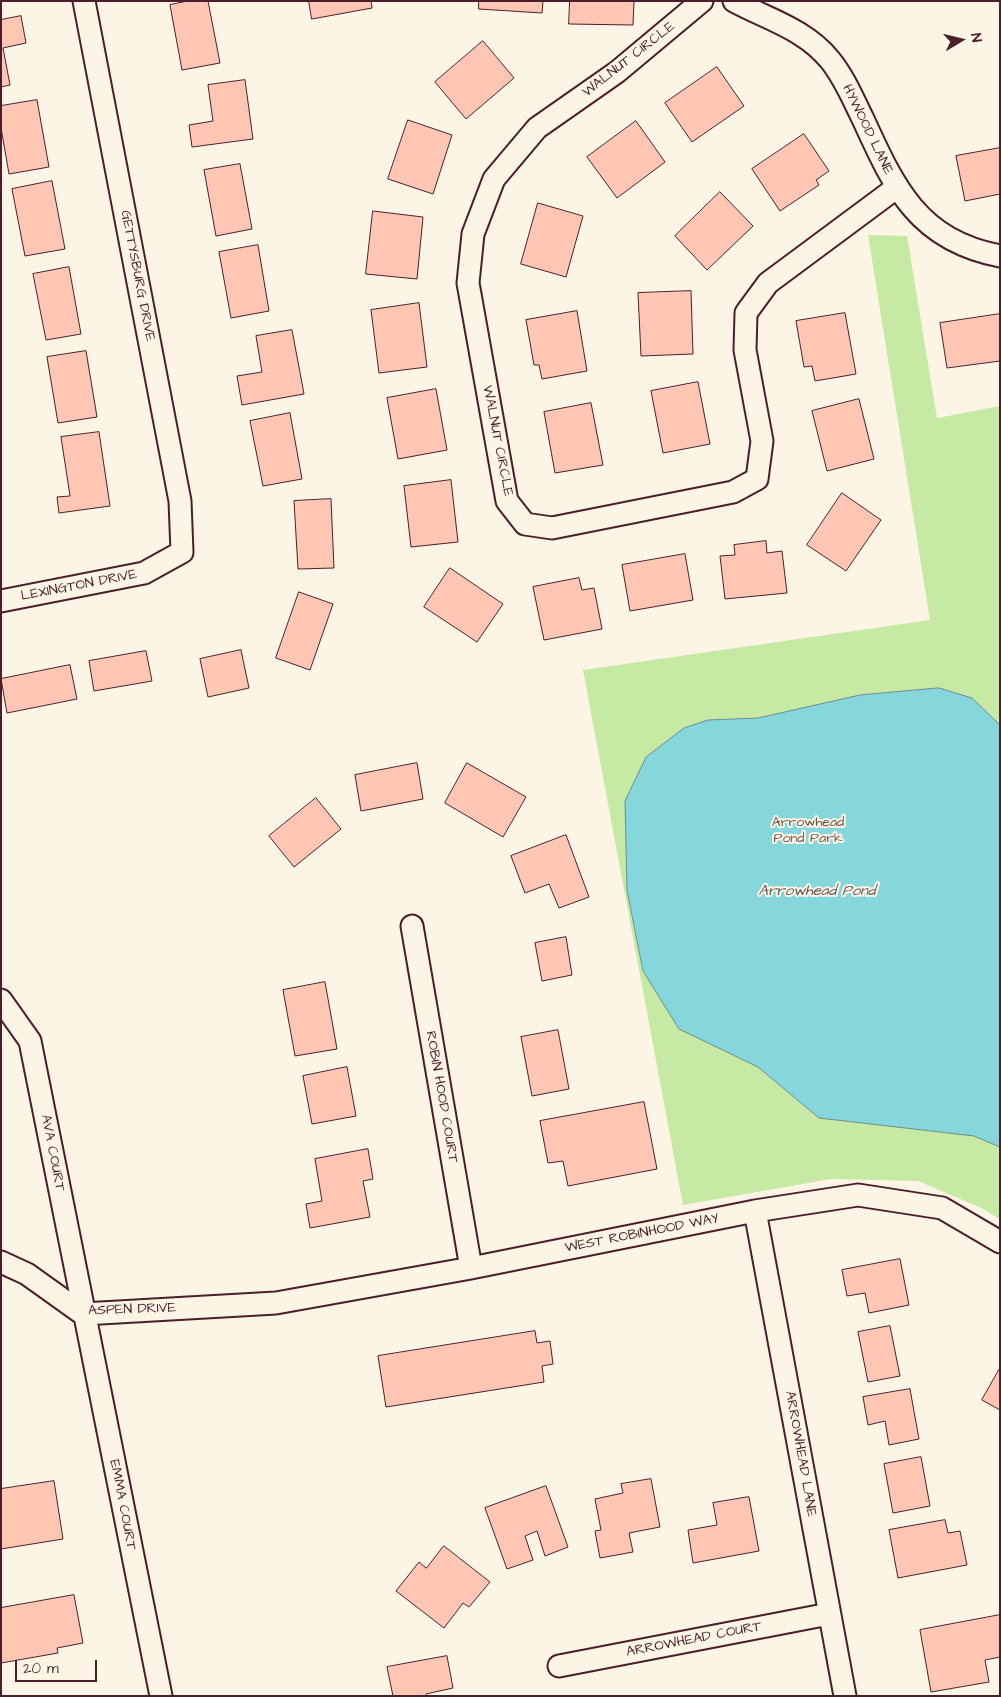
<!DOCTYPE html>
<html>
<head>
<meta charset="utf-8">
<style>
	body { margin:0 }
	#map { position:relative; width:1001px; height:1697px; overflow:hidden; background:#fcf5e5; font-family:"Architects Daughter",sans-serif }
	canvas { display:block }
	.frame { position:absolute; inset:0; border:2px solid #4a1f2b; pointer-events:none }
	.north { position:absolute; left:936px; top:15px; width:50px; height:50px; -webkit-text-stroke:4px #fcf5e5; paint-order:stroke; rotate:81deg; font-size:14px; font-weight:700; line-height:20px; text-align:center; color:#4a1f2b }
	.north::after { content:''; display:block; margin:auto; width:18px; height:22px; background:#4a1f2b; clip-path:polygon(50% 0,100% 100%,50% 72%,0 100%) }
	.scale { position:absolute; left:15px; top:1660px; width:82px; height:22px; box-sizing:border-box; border:2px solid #4a1f2b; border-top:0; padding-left:6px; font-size:15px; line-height:18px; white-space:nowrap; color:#4a1f2b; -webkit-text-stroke:4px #fcf5e5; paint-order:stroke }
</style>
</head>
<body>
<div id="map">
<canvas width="1001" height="1697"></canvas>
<div class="frame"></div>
<div class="north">N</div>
<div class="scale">20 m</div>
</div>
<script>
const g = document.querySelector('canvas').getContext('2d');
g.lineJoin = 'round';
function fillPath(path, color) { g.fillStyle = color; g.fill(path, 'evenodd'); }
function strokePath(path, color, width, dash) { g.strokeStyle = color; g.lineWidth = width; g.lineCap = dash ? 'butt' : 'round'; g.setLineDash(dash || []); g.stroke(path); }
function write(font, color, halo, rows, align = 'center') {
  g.font = font + ' "Architects Daughter",sans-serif'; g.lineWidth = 4; g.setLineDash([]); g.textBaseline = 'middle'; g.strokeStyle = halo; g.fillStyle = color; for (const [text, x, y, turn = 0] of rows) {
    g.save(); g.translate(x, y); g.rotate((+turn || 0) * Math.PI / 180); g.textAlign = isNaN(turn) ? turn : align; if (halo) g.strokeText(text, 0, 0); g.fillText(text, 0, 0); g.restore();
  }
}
const green = new Path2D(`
	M868 235 907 236 937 418 1000 406V1219L979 1207 918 1181 831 1179 683 1205 583 670 930 620Z`);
const water = new Path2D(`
	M939 688 972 698 1000 725V1147L974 1136 819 1118 758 1067 679 1029 643 971 627 890 625 801 646 757 684 728 708 720 758 718 860 695Z`);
const building = new Path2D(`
	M188 1H208L220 63 182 70 170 5Z
	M309 1H371L372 8 312 19Z
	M479 1H543L542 13 479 9Z
	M570 1H634L633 25 569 24Z
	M21 16 26 43 3 48 10 85 1 87V20Z
	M483 41 514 78 466 119 435 82Z
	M717 67 744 106 692 142 665 103Z
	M245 80 253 139 192 147 189 125 213 121 208 85Z
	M37 100 49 167 9 174 1 128V106Z
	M408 120 452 135 433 194 388 179Z
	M636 121 665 162 617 198 587 157Z
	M804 134 829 171 816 180 819 185 780 211 752 169Z
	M1000 148V194L965 201 956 156Z
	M240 164 252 229 216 236 204 170Z
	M52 181 65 249 25 256 12 189Z
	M720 192 753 226 707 270 675 236Z
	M538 203 583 216 566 277 521 264Z
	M373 211 423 217 417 279 366 274Z
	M258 245 269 311 231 318 219 252Z
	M69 267 81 334 46 340 33 274Z
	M691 291 693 354 641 356 638 293Z
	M419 303 427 367 379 373 371 310Z
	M577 311 587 371 542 379 539 365H534L526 320Z
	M845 313 856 374 815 381 812 366 804 367 796 321Z
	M1000 314V361L947 368 940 323Z
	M292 330 304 394 242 405 237 376 262 372 256 336Z
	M86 351 97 417 58 423 47 357Z
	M698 382 710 444 663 453 651 391Z
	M436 389 447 450 398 459 387 398Z
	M859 399 874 459 827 471 812 411Z
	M591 403 603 465 555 473 544 412Z
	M290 413 302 479 263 486 250 421Z
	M99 432 110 506 59 513 57 497 70 496 61 437Z
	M451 480 458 542 411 547 404 486Z
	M842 493 881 520 846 571 807 545Z
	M331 499 334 568 298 569 294 501Z
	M766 541 767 553 782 551 787 593 725 599 720 556 735 555 734 545Z
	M685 554 693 600 630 611 622 565Z
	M450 568 503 604 477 642 424 607Z
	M579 578 582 590 594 588 602 629 544 640 533 587Z
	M299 592 333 604 310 670 276 658Z
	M241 650 249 688 208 697 200 659Z
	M146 651 152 681 94 691 89 661Z
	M70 665 77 699 7 713 1 679Z
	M417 763 423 799 361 811 355 775Z
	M467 763 526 797 503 837 445 803Z
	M316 798 341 829 294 867 269 836Z
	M566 835 589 897 559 908 549 884 525 893 511 856Z
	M566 937 572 975 542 981 535 943Z
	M325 982 337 1049 295 1056 283 990Z
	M558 1030 569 1089 532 1096 521 1037Z
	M347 1067 356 1116 312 1124 303 1076Z
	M644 1102 657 1169 568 1186 563 1161 548 1163 540 1121Z
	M368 1149 373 1179 363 1181 370 1217 310 1228 306 1204 322 1201 315 1159Z
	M900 1259 909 1305 869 1313 865 1293 847 1296 842 1270Z
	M890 1326 900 1376 868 1382 858 1332Z
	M535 1331 537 1343 550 1341 553 1364 542 1366 544 1382 386 1407 378 1356Z
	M1000 1368V1410L982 1400Z
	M910 1389 919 1439 889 1445 885 1421 868 1425 863 1397Z
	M921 1457 930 1506 893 1513 884 1464Z
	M651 1479 660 1527 629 1533 633 1552 600 1558 595 1531 601 1530 595 1499 623 1493 621 1484Z
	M54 1481 63 1539 1 1549V1489Z
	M546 1486 568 1547 545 1556 537 1531 525 1536 533 1560 507 1569 485 1508Z
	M749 1497 759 1551 693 1563 688 1530 717 1525 713 1503Z
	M945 1520 948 1533 960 1531 967 1565 898 1578 889 1530Z
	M444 1546 490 1582 469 1607 463 1603 444 1628 396 1591 419 1562 426 1568Z
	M74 1595 83 1643 57 1648 58 1653 1 1663V1608Z
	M1000 1615V1657L985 1660 989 1682 931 1692 920 1630Z
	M447 1656 453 1688 426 1694V1696H393L387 1667Z`);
const street = new Path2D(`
	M702 1 617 72 537 128 494 179 473 234 468 283 507 501 525 524 552 528 733 492 757 479 762 441 745 350 746 313 768 283 896 188
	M734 1C767 19 805 29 830 60 844 77 853 99 863 119 895 189 918 240 1000 256
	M1 601 144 573 182 552 180 501 84 1
	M412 926 471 1268
	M1 1000 30 1041 161 1696
	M755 1211 845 1696
	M1 1262 27 1274 83 1314 276 1303 471 1268 755 1211 858 1195 942 1208 1000 1242
	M559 1666 829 1614`);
const streetNames = [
	["WALNUT CIRCLE",629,60,-38],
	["HYWOOD LANE",867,130,64],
	["GETTYSBURG DRIVE",137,276,79],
	["WALNUT CIRCLE",497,441,79],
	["LEXINGTON DRIVE",79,586,-11],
	["ROBIN HOOD COURT",441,1097,80],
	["AVA COURT",52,1153,79],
	["WEST ROBINHOOD WAY",642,1234,-11],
	["ASPEN DRIVE",132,1310,-2],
	["ARROWHEAD LANE",800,1454,80],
	["EMMA COURT",122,1505,79],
	["ARROWHEAD COURT",694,1640,-11]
];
const parkNames = [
	["Arrowhead",808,823],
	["Pond Park",808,839]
];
const waterNames = [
	["Arrowhead Pond",817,892]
];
fillPath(green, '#c6eaa3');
fillPath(water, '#85d7db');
strokePath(water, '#6d8d95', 1);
fillPath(building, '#ffc6b4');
strokePath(building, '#4a1f2b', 1);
strokePath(street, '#4a1f2b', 25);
strokePath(street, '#fcf5e5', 21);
write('14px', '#4a1f2b', '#fcf5e5', streetNames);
write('14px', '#695249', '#fcf5e5', parkNames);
write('italic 15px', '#5c5660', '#fcf5e5', waterNames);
</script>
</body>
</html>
